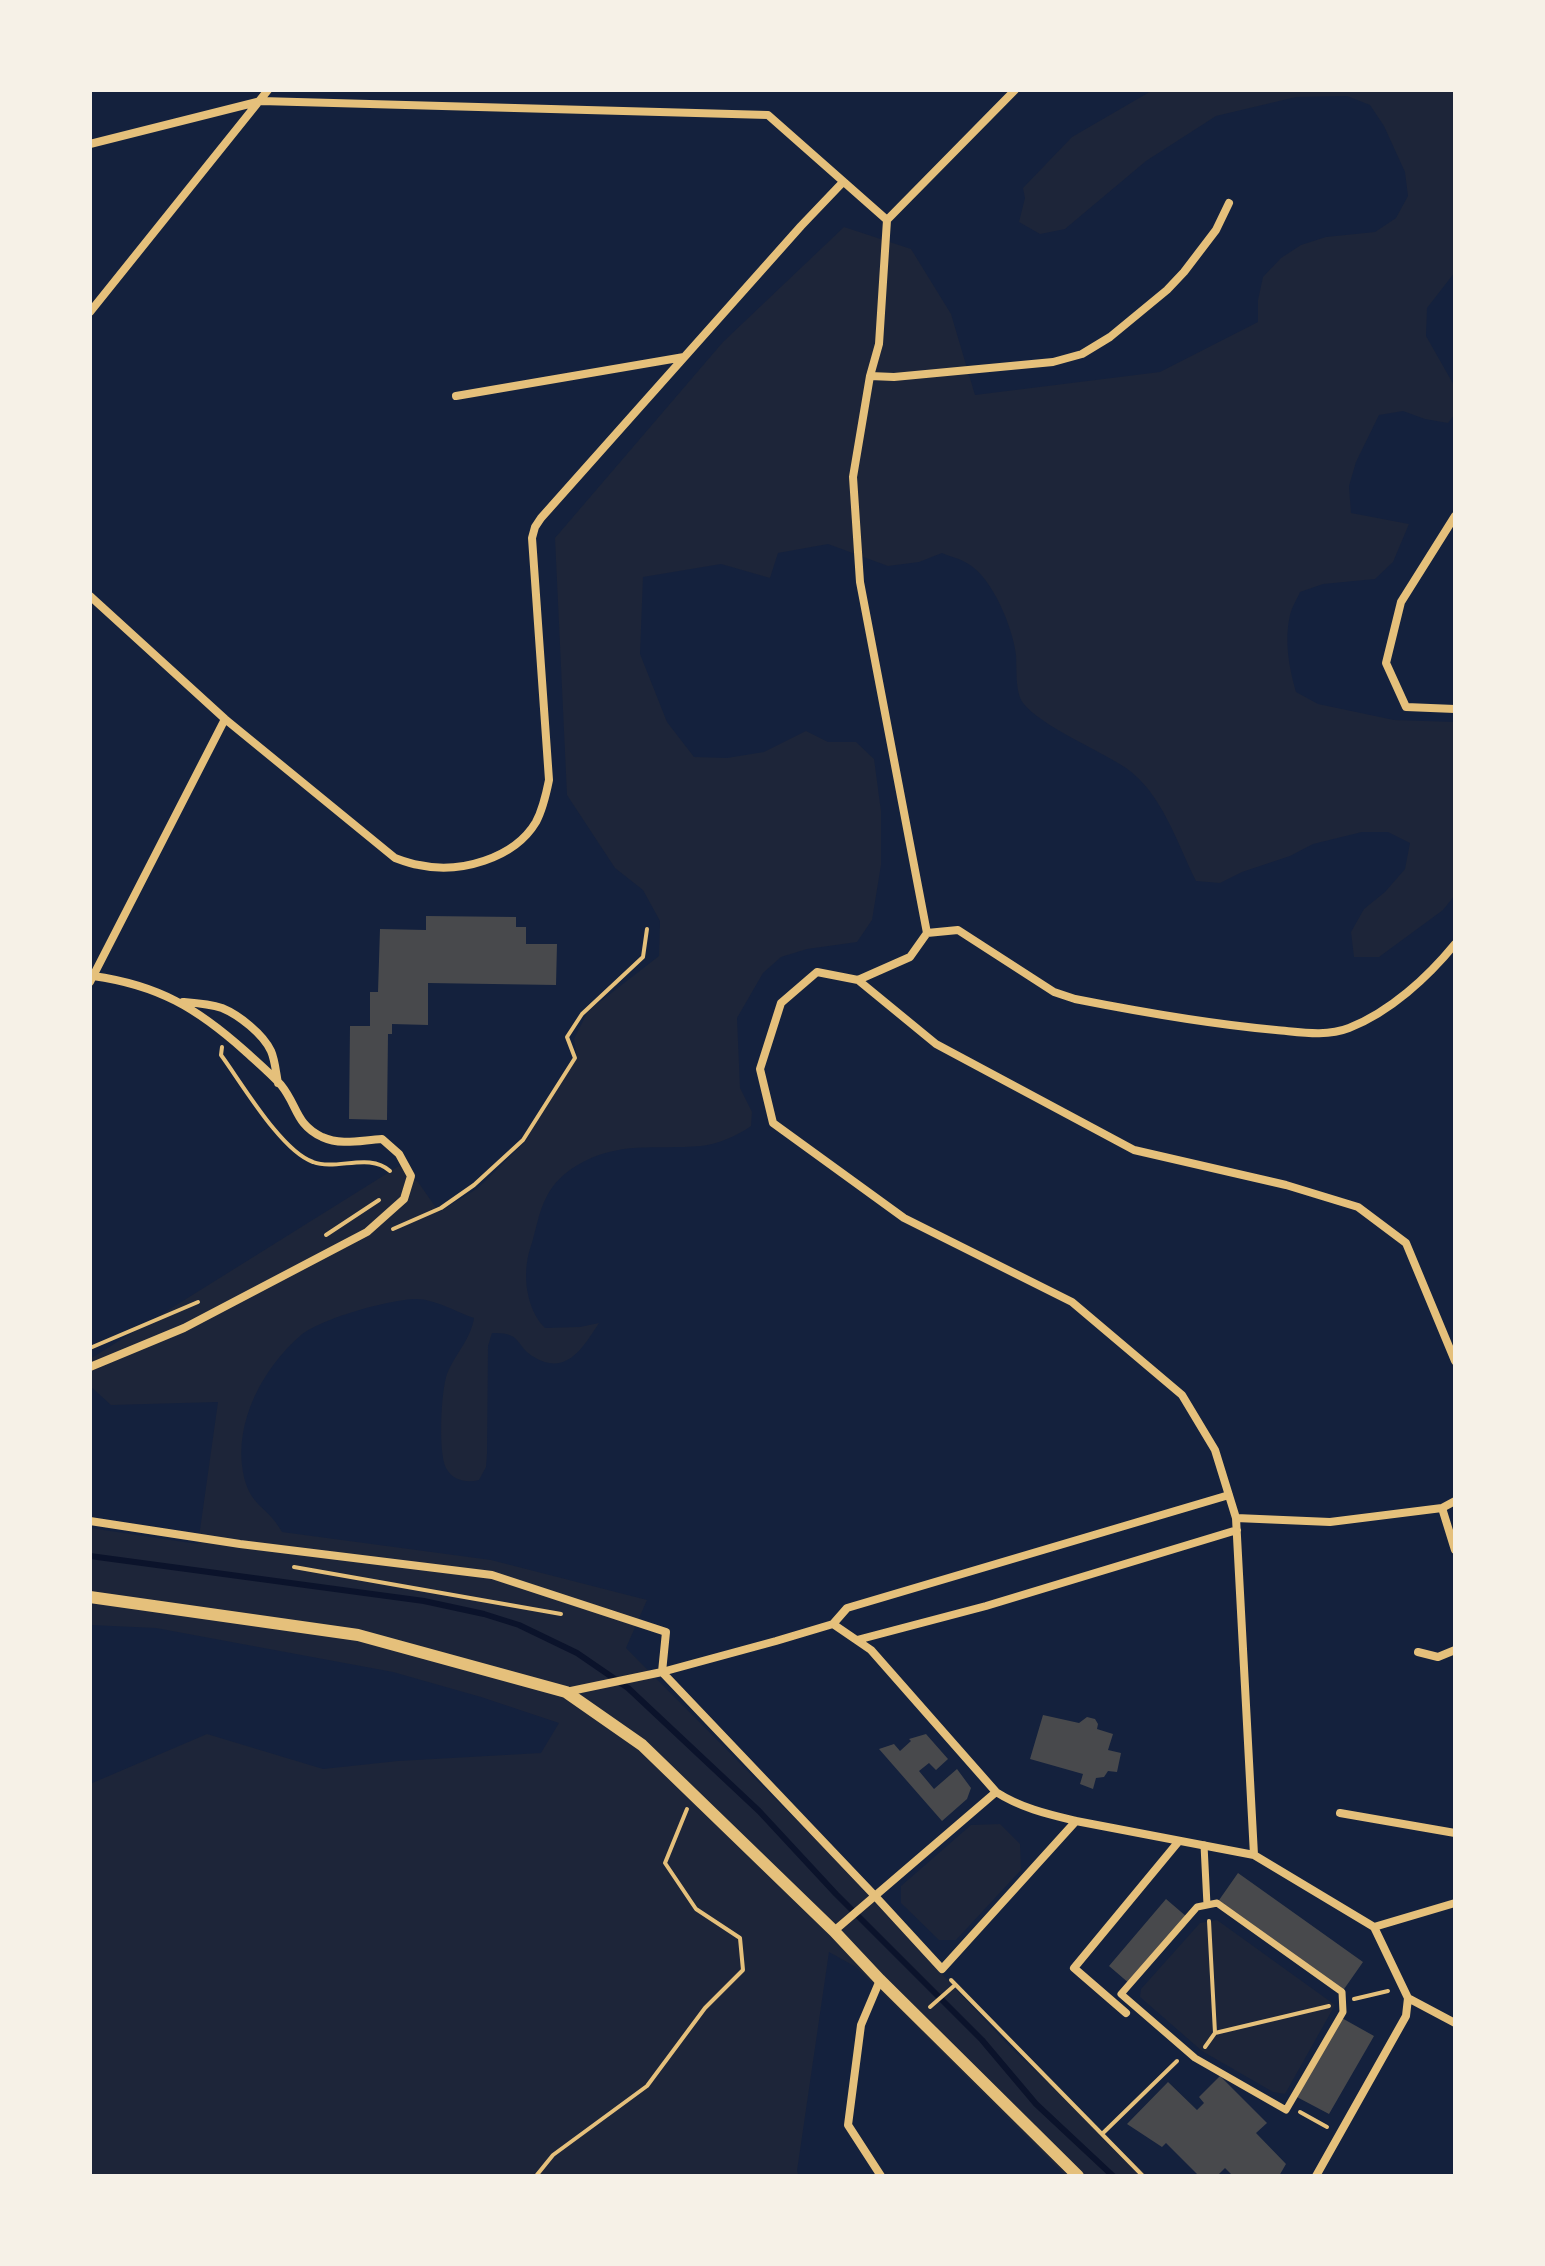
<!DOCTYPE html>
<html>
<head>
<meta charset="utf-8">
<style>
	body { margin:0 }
	#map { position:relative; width:1545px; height:2266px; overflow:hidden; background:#14213d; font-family:Karla,sans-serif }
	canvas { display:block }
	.frame { position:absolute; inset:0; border:92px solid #f6f1e7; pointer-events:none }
</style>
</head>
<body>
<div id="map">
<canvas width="1545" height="2266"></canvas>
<div class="frame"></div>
</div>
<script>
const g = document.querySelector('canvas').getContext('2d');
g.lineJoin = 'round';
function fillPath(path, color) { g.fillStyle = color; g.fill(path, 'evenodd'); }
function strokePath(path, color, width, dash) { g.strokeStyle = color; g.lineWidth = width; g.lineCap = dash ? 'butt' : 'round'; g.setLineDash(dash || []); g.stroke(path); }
const green = new Path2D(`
	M1153 90H1455V272L1427 308 1426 336 1455 387V414L1448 423 1425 419 1403 411 1379 415 1356 462 1349 486 1351 513 1409 524 1393 562 1375 579 1323 584 1300 592C1297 599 1292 607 1290 615 1284 640 1289 668 1296 692L1318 704 1394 720 1455 722V895L1443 910 1379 957H1354L1351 932 1364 909 1385 892 1405 869 1410 843 1388 832H1362L1313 844 1290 856 1242 872 1220 883 1196 881C1177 843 1162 793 1126 768 1099 750 1041 726 1023 703 1015 692 1017 669 1016 655 1013 628 993 580 970 565 962 559 951 557 942 553L919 562 888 566 828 544 778 553 770 578 721 564 643 577 640 654 667 722 694 757 727 758 764 752 806 731 828 742H856L874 759 881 811V865L872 920 857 942 807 949 781 957 763 973 737 1018 740 1088 752 1112 751 1126C737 1136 718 1144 701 1146 655 1150 619 1140 576 1166 564 1173 553 1184 547 1196 538 1212 536 1232 530 1249 522 1274 526 1309 545 1328L580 1327 599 1323C584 1346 567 1377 534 1357 514 1345 523 1332 492 1333L488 1346 487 1454 486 1467 479 1480C467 1483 453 1481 446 1468 438 1452 441 1391 447 1374 455 1354 471 1339 474 1318 456 1312 435 1299 416 1299 391 1299 319 1319 300 1336 263 1368 234 1422 243 1472 249 1507 268 1506 282 1532L491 1560 647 1600 626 1648 830 1854 1011 2048 1148 2176H1066L856 1967 829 1952 797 2171 799 2176H90V1784L207 1734 323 1769 398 1761 541 1753 559 1723 481 1697 393 1672 156 1628 90 1625V1528L198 1544 218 1402 111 1405 90 1386V1359L399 1166 418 1182 439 1212 478 1188 525 1142 538 1118 577 1058 574 1039 588 1011 659 956 660 921 643 890 615 868 567 795 555 538 723 342 844 227 911 249 951 314 975 395 1160 372 1258 322V300L1263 277 1281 258 1301 245 1326 237 1375 232 1396 218 1408 196 1405 172 1384 126 1370 105 1347 96 1296 97 1216 116 1146 161 1065 229 1040 234 1019 222 1025 198 1023 188 1072 137Z
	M1000 1824 1020 1844 1021 1870 956 1940H939L901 1903V1886L971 1825Z
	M1217 1920 1335 2005 1285 2094 1273 2092 1202 2051 1140 1997 1141 1989 1200 1923Z`);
const stream = new Path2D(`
	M90 1556 424 1601 484 1614 519 1625 577 1653 628 1688 759 1811 836 1894 982 2040 1036 2104 1113 2176`);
const building = new Path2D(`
	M426 916 516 917V927H526V944H557L556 985 428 983V1025L392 1024V1034H388L387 1120 349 1119 350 1026H370V992H378L380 929 426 930Z
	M1043 1715 1079 1723 1087 1717 1095 1719 1098 1724 1097 1729 1113 1734 1108 1750 1121 1753 1117 1772 1108 1771 1104 1777 1096 1778 1093 1789 1080 1784 1083 1774 1030 1759Z
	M926 1734 948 1759 936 1770 929 1763 919 1771 934 1789 957 1769 971 1788 967 1799 942 1821 879 1749 894 1744 900 1751 911 1741 909 1739Z
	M1238 1873 1363 1962 1342 1992 1217 1903Z
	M1166 1899 1187 1917 1130 1984 1109 1966Z
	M1340 2017 1374 2036 1329 2114 1295 2096Z
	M1220 2076 1267 2123 1256 2133 1286 2164 1279 2176H1233L1225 2168 1217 2176H1199L1166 2143 1162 2147 1127 2124 1168 2082 1197 2110 1204 2103 1199 2097Z`);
const path = new Path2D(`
	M222 1047 221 1055C241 1082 281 1151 313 1162 337 1171 369 1152 390 1171
	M393 1229 441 1208 474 1185 523 1140 575 1058 567 1037 582 1014 643 957 647 929
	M326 1235 379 1200
	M90 1348 198 1302
	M294 1567 561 1614
	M951 1980 1143 2176
	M1354 1999 1388 1991
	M930 2007 955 1985
	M1215 2033 1329 2006
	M1205 2047 1215 2033 1209 1921
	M1300 2112 1327 2127
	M1102 2134 1177 2061
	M536 2176 553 2155 647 2086 705 2008 743 1970 740 1938 696 1909 665 1863 687 1809`);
const pedestrian = new Path2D(`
	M1204 1845 1207 1905
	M1217 1903 1342 1992 1343 2012 1286 2110 1195 2058 1121 1994 1197 1907Z`);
const minor = new Path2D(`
	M90 144 261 101 768 115 887 220 879 344 870 376 853 477 860 582 927 933
	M887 220 1015 90
	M90 312 268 90
	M870 376 894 377 1053 362 1082 354 1110 337 1167 290 1184 272 1216 230 1229 203
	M456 396 684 357
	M1455 516 1401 602 1386 663 1406 707 1455 709
	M90 596 225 719 395 858C403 861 411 864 419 865 459 874 514 859 536 822 543 809 546 795 549 780L532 538 535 527 541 518 801 226 843 182
	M858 980 910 957 927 933 958 930 1054 992 1075 999C1141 1012 1209 1024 1276 1030 1300 1032 1326 1037 1349 1028 1390 1012 1428 977 1455 944
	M90 982 225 719
	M183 1002C196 1003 210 1004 222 1008 239 1015 263 1034 271 1051 275 1060 276 1073 278 1083
	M90 1367 184 1328 367 1232 404 1199 411 1176 399 1154 382 1139C361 1140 342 1146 322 1137 295 1124 298 1106 281 1085 270 1073 257 1062 245 1051 197 1008 158 985 93 976
	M1442 1508 1455 1550
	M1236 1518 1330 1522 1442 1508 1455 1501
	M90 1521 240 1544 492 1575 666 1632 662 1672 875 1896 942 1969 1076 1821C1047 1814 1021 1808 996 1792L871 1650 833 1624
	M857 1640 986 1606 1237 1530
	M1418 1652 1438 1657 1455 1650
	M566 1692 662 1672 776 1641 833 1624 847 1608 1229 1495
	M1340 1813 1455 1833
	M1076 1821 1254 1855 1374 1927 1455 1903
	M1254 1855 1236 1518 1215 1450 1182 1395 1072 1302 904 1218 773 1123 760 1069 781 1003 817 972 858 980 936 1044 1134 1150 1286 1185 1358 1207 1406 1243 1455 1361
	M1374 1927 1408 1998
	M834 1931 996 1792
	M880 1980 861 2025 848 2125 881 2176
	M1408 1998 1455 2023
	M1126 2013 1074 1968 1179 1841
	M1316 2176 1406 2016 1408 1998`);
const tertiary = new Path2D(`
	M90 1597 358 1635 566 1692 642 1745 834 1931 880 1980 1078 2176`);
fillPath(green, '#1d2539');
strokePath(stream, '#0b132b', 6);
fillPath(building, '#48494c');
strokePath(path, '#e5c07b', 4);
strokePath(pedestrian, '#e5c07b', 7);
strokePath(minor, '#e5c07b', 8);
strokePath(tertiary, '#e5c07b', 12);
</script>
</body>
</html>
